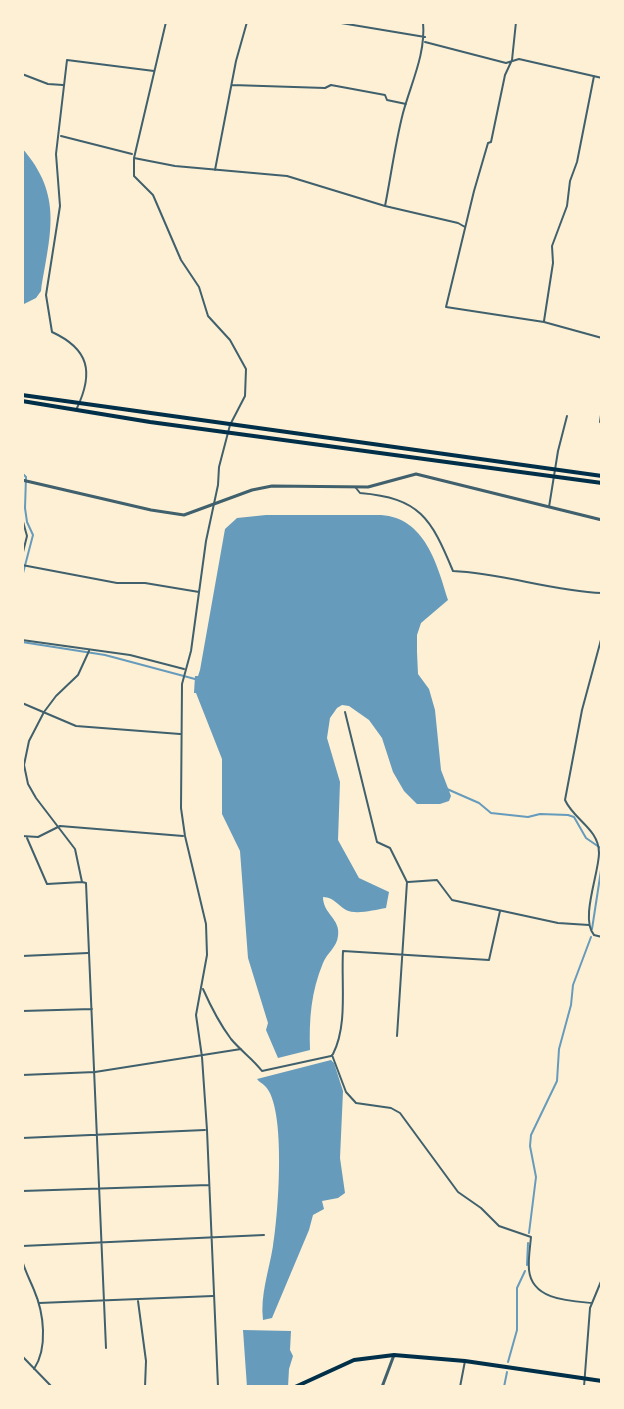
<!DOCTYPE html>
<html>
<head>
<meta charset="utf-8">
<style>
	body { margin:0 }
	#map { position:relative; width:624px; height:1409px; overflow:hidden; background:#fdf0d5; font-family:Roboto,sans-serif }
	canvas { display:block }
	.frame { position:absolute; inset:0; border:24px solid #fdf0d5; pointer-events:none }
</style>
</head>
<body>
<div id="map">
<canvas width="624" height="1409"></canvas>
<div class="frame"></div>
</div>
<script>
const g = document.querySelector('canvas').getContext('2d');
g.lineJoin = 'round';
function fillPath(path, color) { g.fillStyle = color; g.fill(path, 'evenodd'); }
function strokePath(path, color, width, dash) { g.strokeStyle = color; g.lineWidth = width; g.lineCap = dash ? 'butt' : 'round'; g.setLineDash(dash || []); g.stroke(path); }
const water = new Path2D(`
	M22 148C64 196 50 234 41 291L36 298 22 305Z
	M266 515H381C425 518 437 564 448 600L421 623 417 635V652L418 674 429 689 435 710 441 770 451 796 449 801 440 804H417L404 791 393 772 382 738 369 720 349 706 342 705 337 708 330 718 327 738 340 782 338 840 359 878 389 892 386 908C374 910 356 915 346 910 336 904 335 898 323 897 323 914 341 919 338 936 337 947 327 953 323 963 311 992 309 1019 310 1050L278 1058 266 1030 268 1023 248 958 240 851 222 814V759L196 693H194L195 676H198L200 670 225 529 237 518Z
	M331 1060 334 1063 343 1091 340 1158 345 1193 338 1198 322 1201 324 1209 313 1215 309 1230 272 1318 263 1320C260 1295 269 1271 273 1246 278 1217 287 1107 265 1086 262 1083 259 1082 257 1079Z
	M243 1330 291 1331 290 1350 293 1356 289 1369 288 1387H247Z`);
const stream = new Path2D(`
	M22 473 26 477 25 508 27 522 33 535 22 577
	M22 642 105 655 195 679
	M447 789 479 803 491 813 528 817 540 814 568 815 574 817 586 838 602 849
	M592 929 602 864
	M529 1233 536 1177 530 1146 531 1135 557 1081 559 1049 571 1005 573 985 591 937
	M527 1265 528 1243
	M508 1362 517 1330V1288L525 1271
	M504 1387 507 1372`);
const minor = new Path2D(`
	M166 22 134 158V176L153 195 181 260 199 287 208 316 230 340 246 369 245 396 230 425 219 467 218 485 206 541 191 651 182 684 181 808 185 836 206 924 207 955 196 1015 202 1057 207 1130 218 1387
	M335 22 425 37
	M516 22 512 60 505 75 491 142 488 143 474 191 446 307 544 322 602 338
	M425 42 506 63 519 59 602 78
	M22 74 48 84 63 85
	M232 85 325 88 331 85 385 95 387 100 406 104
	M61 136 132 154
	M134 158 175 166 287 176 385 206 458 223 465 227
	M215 170 236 61 247 22
	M385 206C391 176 395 144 403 113 411 83 426 54 423 22
	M544 321 553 263 552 246 567 206 570 181 577 162 594 76
	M77 408C94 372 89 349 52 332L46 295 60 206 56 154 67 60 154 71
	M602 408 600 422 602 423
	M356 488 360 493C420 498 431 518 453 571 503 573 551 591 602 593
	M549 507 558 451 567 416
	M22 518 27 536 22 556
	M22 565 117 583H145L199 592
	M602 636 582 710 565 800C574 820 599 829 599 853 599 873 580 919 594 935L602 937
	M22 640 130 655 184 669
	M89 651 78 675 56 696 44 712 29 741 24 765 28 784 36 798 75 849 82 882 86 883 106 1348
	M22 703 76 726 180 734
	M345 712 377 842 390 848 407 882 397 1036
	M22 836 38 837 60 826 183 836
	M27 838 47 884 82 882
	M408 882 437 880 452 900 558 923 589 925
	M22 956 88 953
	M203 989C211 1007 219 1023 231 1039 241 1051 253 1059 262 1071L331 1056
	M22 1011 92 1009
	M333 1054C348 1025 341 983 343 951L489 960 500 911
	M332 1055 346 1092 356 1103 391 1108 400 1113 458 1192 481 1208 499 1226 531 1237C530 1248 528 1259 529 1270 532 1300 569 1301 592 1303
	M22 1075 95 1072 241 1049
	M22 1138 205 1130
	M22 1191 209 1185
	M22 1246 264 1235
	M22 1260C25 1271 30 1280 34 1290 44 1313 48 1348 34 1369
	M138 1301 146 1361 145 1387
	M39 1303 213 1296
	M22 1356 52 1387
	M460 1387 465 1361
	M584 1387 590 1308 602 1279`);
const tertiary = new Path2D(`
	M22 480 151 510 184 515 252 490 272 486 368 487 416 474 602 520
	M382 1387 394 1355`);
const primary = new Path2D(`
	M22 395 602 476
	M22 401 150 422 602 483
	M295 1387 354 1360 394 1355 465 1361 602 1381`);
fillPath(water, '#669bbc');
strokePath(stream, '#669bbc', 2);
strokePath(minor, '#3f606c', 2);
strokePath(tertiary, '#3f606c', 3);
strokePath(primary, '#003049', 4);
</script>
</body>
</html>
